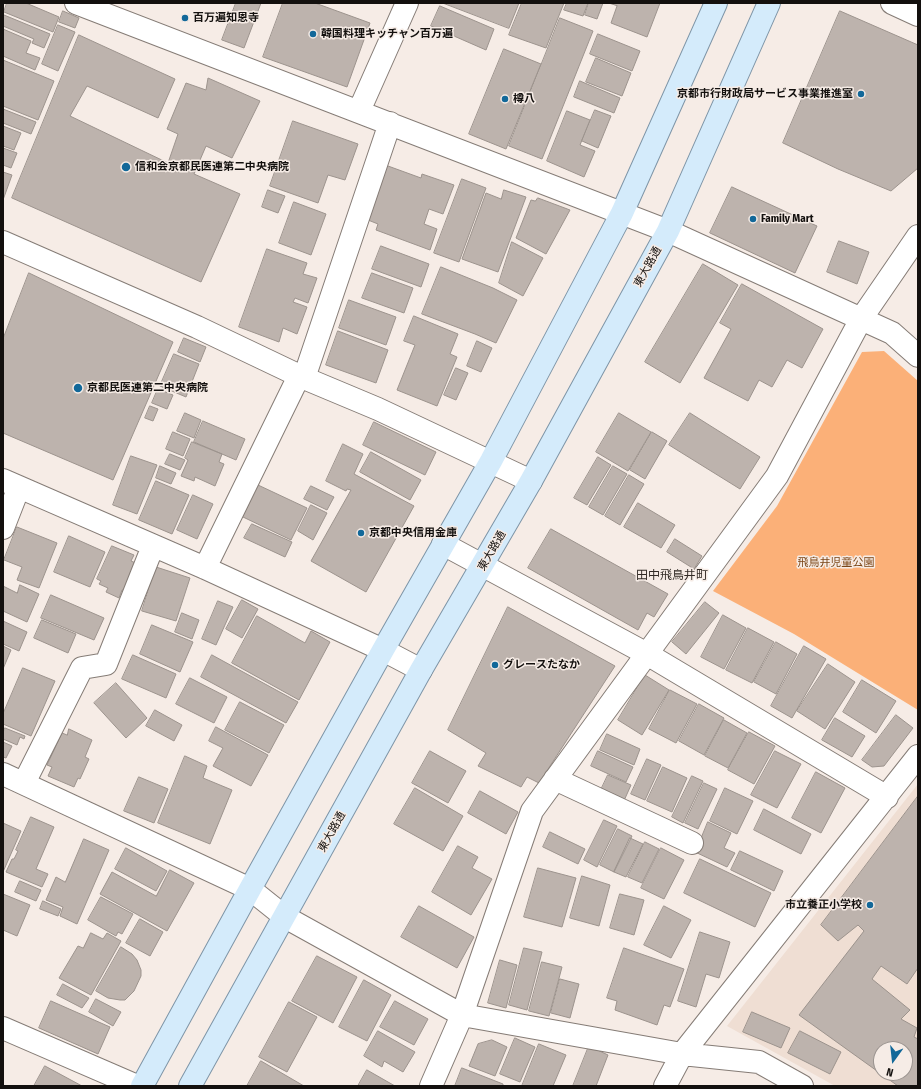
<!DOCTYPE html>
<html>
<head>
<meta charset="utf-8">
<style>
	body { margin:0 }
	#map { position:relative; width:921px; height:1089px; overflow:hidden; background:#f6ece6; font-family:"Fira Sans Condensed",sans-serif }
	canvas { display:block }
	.frame { position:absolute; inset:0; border:4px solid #13100e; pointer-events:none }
	.north { position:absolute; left:873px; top:1041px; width:40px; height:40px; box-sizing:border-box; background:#f6ece6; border:1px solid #9b9490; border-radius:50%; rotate:195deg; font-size:11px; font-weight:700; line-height:16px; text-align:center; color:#13100e }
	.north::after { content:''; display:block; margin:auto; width:14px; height:18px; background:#126899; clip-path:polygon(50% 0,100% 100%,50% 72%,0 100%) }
</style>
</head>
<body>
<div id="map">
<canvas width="921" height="1089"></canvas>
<div class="frame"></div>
<div class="north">N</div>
</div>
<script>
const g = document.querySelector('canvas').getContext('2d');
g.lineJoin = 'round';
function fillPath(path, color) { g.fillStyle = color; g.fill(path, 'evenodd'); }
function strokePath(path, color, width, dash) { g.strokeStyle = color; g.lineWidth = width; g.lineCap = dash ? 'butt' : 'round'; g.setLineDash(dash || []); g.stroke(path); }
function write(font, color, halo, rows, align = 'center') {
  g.font = font + ' "Fira Sans Condensed","Noto Sans JP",sans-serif'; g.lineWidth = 3; g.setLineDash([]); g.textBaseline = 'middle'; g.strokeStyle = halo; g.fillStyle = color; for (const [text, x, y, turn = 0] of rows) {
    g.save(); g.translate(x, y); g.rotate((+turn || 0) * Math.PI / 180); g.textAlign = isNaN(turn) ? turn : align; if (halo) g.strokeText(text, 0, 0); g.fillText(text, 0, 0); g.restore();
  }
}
const built = new Path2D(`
	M918 784V1086H835L727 1026ZM881 1049H905V1073H881Z`);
const green = new Path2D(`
	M884 351 918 381V710L794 634 713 591 777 506 862 352Z`);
const building = new Path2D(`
	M7 3H26L59 17 53 32 4 12Z
	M236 3H261L244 48 222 40Z
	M283 3H315L370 23 347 87 263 57Z
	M443 3H519L509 28Z
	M522 3H564L546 48 509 35Z
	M567 3H588L583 16 564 10Z
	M589 3H603L597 19 585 15Z
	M609 3H660L647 37 611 23 617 6Z
	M440 6 494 29 486 50 431 26Z
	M63 11 79 18 75 28 59 22Z
	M840 11 918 45V168L891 191 838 169 783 143Z
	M4 15 50 34 44 48 32 43 34 39 3 26Z
	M560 18 593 31 542 159 509 146Z
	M58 25 75 32 58 71 42 64Z
	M3 29 31 41 26 53 40 58 35 70 3 56Z
	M598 34 640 51 632 71 590 54Z
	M79 35 175 79 158 118 87 86 70 116 168 163 178 134 167 129 186 83 206 90 208 78 260 101 232 158 206 146 194 174 240 194 201 282 12 198Z
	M504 49 541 64 506 149 469 134Z
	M596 58 631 73 622 96 586 82Z
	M3 60 54 81 38 120 3 106Z
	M580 81 620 98 614 113 574 97Z
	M3 109 36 122 31 134 3 123Z
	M595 110 611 116 598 148 582 141Z
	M567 111 590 120 580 145 595 151 584 177 547 161Z
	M293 121 358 144 345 180 328 175 318 203 270 186Z
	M3 126 21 133 14 150 3 146Z
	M3 148 17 153 11 168 3 165Z
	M388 166 421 178 422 174 454 185 443 214 429 209 424 224 437 229 430 250 376 230 378 224 368 220Z
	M3 172 12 175 3 200Z
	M462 179 486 188 459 262 434 253Z
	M732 187 817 226 795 273 710 233Z
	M268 190 285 196 278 213 262 207Z
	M504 190 526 197 498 272 462 259 486 193 501 199Z
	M538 198 570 210 546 254 516 238 531 200 535 201Z
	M294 202 326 214 311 255 279 243Z
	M839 241 869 252 857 284 827 272Z
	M512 242 543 258 523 296 499 283Z
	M381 246 429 264 421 287 372 269Z
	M267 249 307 263 303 274 317 278 308 303 295 298 293 302 307 307 297 334 283 328 279 342 239 327Z
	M703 264 738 285 680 383 645 362Z
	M441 267 493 288 517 300 496 343 475 334 422 314Z
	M29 273 173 342 113 480 3 433V339Z
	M372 273 413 288 404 313 362 298Z
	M742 284 823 329 802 368 787 360 772 387 759 380 748 401 704 378 731 329 720 323Z
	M349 300 396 317 386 345 339 328Z
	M414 316 458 334 450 354 457 357 437 406 397 390 415 345 404 341Z
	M338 331 388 350 376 383 326 365Z
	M184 338 206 347 200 362 178 352Z
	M477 341 492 348 481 372 467 366Z
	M174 354 199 364 186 397 160 386Z
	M456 368 468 373 456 400 444 395Z
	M158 389 173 395 167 409 152 403Z
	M150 406 158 409 153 421 145 418Z
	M185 413 201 420 194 438 177 431Z
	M619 413 651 432 628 471 596 452Z
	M690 413 760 457 740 489 669 445Z
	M203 421 245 439 236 460 194 442Z
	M374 422 436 452 425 475 363 445Z
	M173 432 190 439 183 456 166 449Z
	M652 432 667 441 645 479 630 470Z
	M192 442 222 454 219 462 224 464 215 486 195 477 194 481 181 476 188 460 185 458Z
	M343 444 363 454 354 474 414 506 366 592 311 561 351 490 347 489 346 491 326 481Z
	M371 452 421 480 410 500 360 472Z
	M170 454 185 460 180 470 165 464Z
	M131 456 157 465 137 514 113 505Z
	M598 457 611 465 587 505 574 498Z
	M160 466 176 473 171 484 156 478Z
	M613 466 627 474 603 515 589 507Z
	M629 475 644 484 620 525 605 516Z
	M156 481 189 495 172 534 139 520Z
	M258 485 307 508 291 540 243 517Z
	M311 486 334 497 327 510 304 499Z
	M193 495 213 504 197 539 177 530Z
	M638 503 675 525 661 548 624 527Z
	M311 505 327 513 313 540 298 531Z
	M252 524 292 542 285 557 244 538Z
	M17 527 57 543 39 588 17 580 22 567 4 560Z
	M551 529 668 594 654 617 647 613 638 630 528 568Z
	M69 536 105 552 90 587 54 572Z
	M675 539 702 556 694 569 667 552Z
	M112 546 134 555 131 561 138 564 126 591 122 590 119 598 106 592 108 588 99 584 101 581 97 579Z
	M156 567 190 578 176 621 142 611Z
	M20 585 39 594 27 622 3 611V586L17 593Z
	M51 595 104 618 94 640 41 618Z
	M242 600 258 609 242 638 226 629Z
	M218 601 233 607 216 645 202 639Z
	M705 602 719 613 686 654 672 642Z
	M508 607 615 666 539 783 527 777 521 787 478 766 486 753 448 730Z
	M182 613 199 620 192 639 175 632Z
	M723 615 746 628 724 669 701 657Z
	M257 616 305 643 311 631 330 642 299 700 232 663Z
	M42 620 76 634 68 653 34 638Z
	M3 621 27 632 19 651 3 644Z
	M152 625 193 642 180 672 140 654Z
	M748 628 774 642 752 683 726 670Z
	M776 642 797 654 776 694 754 682Z
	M3 646 11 650 3 669Z
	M804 646 826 659 792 718 771 706Z
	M133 655 176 674 166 698 122 679Z
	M212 655 298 702 286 723 201 677Z
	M828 664 855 682 825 729 797 711Z
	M23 668 55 681 31 736 3 724V714Z
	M645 675 669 690 642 735 618 720Z
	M190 678 227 697 214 723 176 704Z
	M862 680 896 701 876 733 843 712Z
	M116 683 147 718 126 738 94 703Z
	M670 690 697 704 676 743 649 729Z
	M240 702 284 725 269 753 225 730Z
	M699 704 724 718 704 755 679 741Z
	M155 710 182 725 174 741 146 726Z
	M896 715 913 728 884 766 872 767 862 760Z
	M835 718 865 736 852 757 822 740Z
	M724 720 747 733 728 768 705 756Z
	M216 727 268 755 251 786 213 766 223 748 209 741Z
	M5 728 25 736 24 739 20 737 17 745 3 739V733Z
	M69 729 92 740 85 757 89 759 80 779 78 778 74 787 48 776 52 767 47 765 62 733 67 735Z
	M749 732 775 746 754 784 728 770Z
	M607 734 640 749 634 765 600 750Z
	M3 742 12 746 6 758 3 757Z
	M430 751 466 771 448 803 412 783Z
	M598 751 633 767 626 782 591 766Z
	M775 751 801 764 777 808 751 795Z
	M185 756 207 766 203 778 232 790 210 844 158 823Z
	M647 759 661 765 645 800 631 794Z
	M663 767 687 778 672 812 647 801Z
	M816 772 845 788 821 833 792 818Z
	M608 775 631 785 623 803 600 792Z
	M692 776 703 781 683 823 672 817Z
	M139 777 168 789 154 823 124 811Z
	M704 783 717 789 698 829 685 823Z
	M415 788 463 816 443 851 394 824Z
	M725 788 753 801 737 834 710 821Z
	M480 791 518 812 506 834 468 813Z
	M918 796V968L907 984 881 966 872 979 910 1010 901 1019 917 1028 914 1037 918 1039V1086H898L799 1015 864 931 858 925 838 941 821 925ZM881 1049H905V1073H881Z
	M764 809 811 834 801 854 754 830Z
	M31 817 54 827 36 869 48 874 42 887 6 872 12 859H14L18 851 16 850Z
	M604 820 617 826 597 867 584 860Z
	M708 822 731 833 724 848 735 853 727 867 693 851 701 838Z
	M3 823 21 831 3 872Z
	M618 829 632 836 614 872 600 865Z
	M550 832 585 849 578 864 543 847Z
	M630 838 643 844 626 877 614 872Z
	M84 839 109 850 77 924 60 916 63 907 46 900 56 877 65 882Z
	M645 842 659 849 642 883 628 877Z
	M458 846 478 857 472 868 492 879 471 915 432 892Z
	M126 848 167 871 156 891 115 869Z
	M661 848 684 860 664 899 641 888Z
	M740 851 783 871 774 891 731 870Z
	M700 859 771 893 755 927 684 893Z
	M538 868 576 878 562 927 524 917Z
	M170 870 194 883 167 931 100 894 112 872 156 896Z
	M582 876 610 885 599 926 570 918Z
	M20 881 41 890 36 901 15 892Z
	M3 894 30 905 17 936 3 930Z
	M620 894 644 900 634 935 610 928Z
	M101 897 133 914 122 934 118 932 116 936 88 920Z
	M43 901 61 909 58 916 40 909Z
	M419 906 474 937 457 968 401 937Z
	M664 906 691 920 671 958 644 945Z
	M140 919 163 932 150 956 126 943Z
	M700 932 730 942 719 978 706 974 696 1007 678 1001Z
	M91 933 103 939 107 933 121 941 91 995 59 978 78 946 83 948Z
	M121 947 132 954 137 960 141 970V976L134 991 125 1000H120L108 998 96 991Z
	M524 948 542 952 527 1010 509 1005Z
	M624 948 684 969 670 1007 664 1005 657 1025 615 1010 617 1001 607 998Z
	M317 956 357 977 333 1023 292 1001Z
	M500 960 517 965 506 1008 488 1003Z
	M542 962 562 967 549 1016 529 1011Z
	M560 979 579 984 570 1018 551 1013Z
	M364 980 391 995 367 1041 339 1027Z
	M63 984 89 998 82 1008 57 995Z
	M96 999 121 1012 113 1026 89 1012Z
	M51 1001 110 1027 98 1054 39 1028Z
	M395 1001 428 1019 414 1045 380 1027Z
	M289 1002 317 1017 287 1072 259 1057Z
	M752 1012 790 1028 781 1048 743 1032Z
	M378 1031 415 1052 403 1072 384 1061 382 1067 364 1056Z
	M800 1031 841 1052 830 1074 788 1053Z
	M515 1038 535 1047 520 1082 500 1074Z
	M492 1040 507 1047 495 1076 469 1066 478 1044Z
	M539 1044 566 1055 553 1086H522Z
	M589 1046 608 1055 596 1086H573Z
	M261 1061 304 1086H247Z
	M45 1066 82 1086H34Z
	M462 1068 503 1084V1086H455Z
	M367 1070 395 1086H358Z`);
const minor = new Path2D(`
	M76 3 668 231 892 333 918 356
	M892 3 918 15
	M359 111 407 3
	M3 242 197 327 304 378 378 409 531 481
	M304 378 390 123
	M3 480 205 568 383 650 421 670
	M3 528 19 487
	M443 544 647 654 887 797
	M205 568 299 376
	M3 774 250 889 285 917 462 1015 682 1054 759 1062 802 1086
	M555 779 692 843
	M24 783 82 668 106 664 153 546
	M3 1028 137 1086
	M431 1086 462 1015 532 811 777 476 861 319 918 236
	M665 1086 682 1054 918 756`);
const major = new Path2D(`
	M142 1086 250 889 383 650 491 461 622 213 716 3
	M190 1086 421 670 531 481 668 231 769 3`);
const markers = [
	[185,18,4,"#126899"],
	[313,34,4,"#126899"],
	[861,94,4,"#126899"],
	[505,99,4,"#126899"],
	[126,167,5,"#126899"],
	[753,219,4,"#126899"],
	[78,388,5,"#126899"],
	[361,533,4,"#126899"],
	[495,665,4,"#126899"],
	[870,905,4,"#126899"]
];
const poiNames = [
	["百万遍知恩寺",193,18],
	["韓国料理キッチャン百万遍",321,34],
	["京都市行財政局サービス事業推進室",853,94,"right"],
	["樽八",513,99],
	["信和会京都民医連第二中央病院",135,167],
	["Family Mart",761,219],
	["京都民医連第二中央病院",87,388],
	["京都中央信用金庫",369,533],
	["グレースたなか",503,665],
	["市立養正小学校",862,905,"right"]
];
const streetNames = [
	["東大路通",648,267,-61],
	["東大路通",492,551,-60],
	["東大路通",332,832,-61]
];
const parkNames = [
	["飛鳥井児童公園",836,563]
];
const neighbourhoodNames = [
	["田中飛鳥井町",672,576]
];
fillPath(built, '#efded3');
fillPath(green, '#fbb078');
fillPath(building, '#bdb3ad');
strokePath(building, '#9c938d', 1);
strokePath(minor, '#857c76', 24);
strokePath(major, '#7e95a7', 24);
strokePath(minor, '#fff', 22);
strokePath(major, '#d4ebfb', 22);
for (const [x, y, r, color] of markers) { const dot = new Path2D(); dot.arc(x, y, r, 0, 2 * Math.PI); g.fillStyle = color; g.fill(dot); strokePath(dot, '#f6ece6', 1.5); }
write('bold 11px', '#13100e', '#f6ece6', poiNames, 'left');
write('11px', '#13100e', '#f6ece6', streetNames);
write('11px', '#7b4516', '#f6ece6', parkNames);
write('12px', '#312a25', '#f6ece6', neighbourhoodNames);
</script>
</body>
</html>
